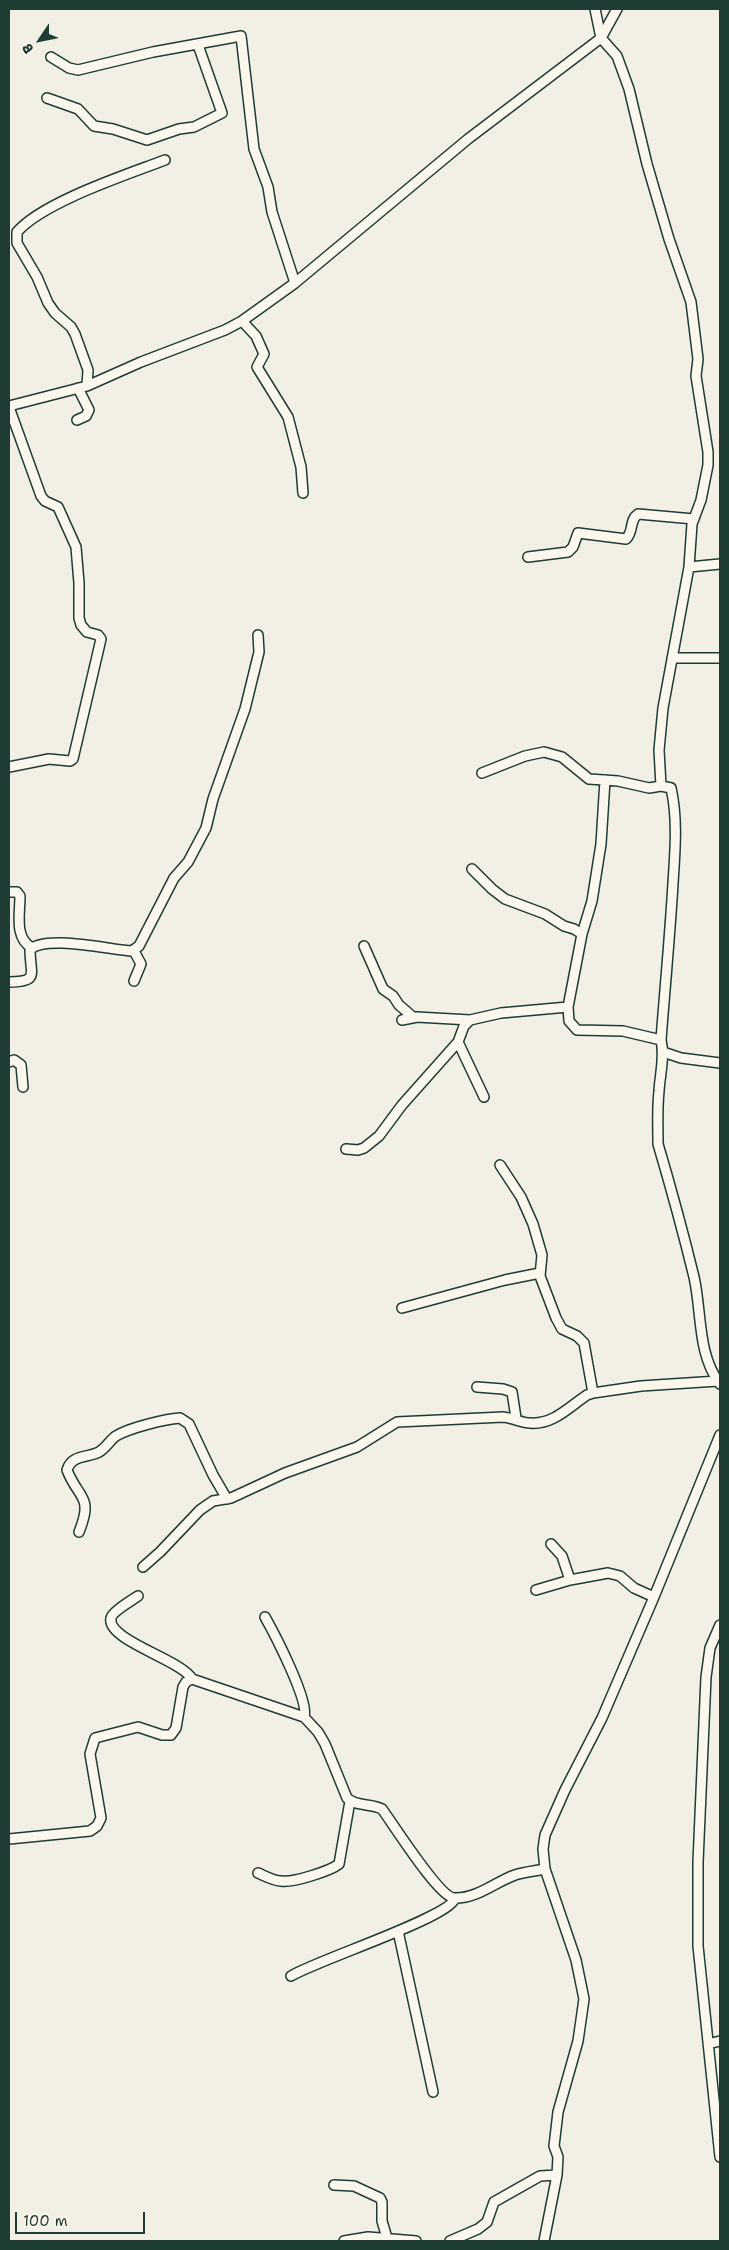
<!DOCTYPE html>
<html>
<head>
<meta charset="utf-8">
<style>
	body { margin:0 }
	#map { position:relative; width:729px; height:2250px; overflow:hidden; background:#f2f0e5; font-family:"Shantell Sans",sans-serif }
	canvas { display:block }
	.frame { position:absolute; inset:0; border:10px solid #1f3d34; pointer-events:none }
	.north { position:absolute; left:15px; top:15px; width:50px; height:50px; -webkit-text-stroke:4px #fbf7ec; paint-order:stroke; rotate:236deg; font-size:14px; font-weight:700; line-height:20px; text-align:center; color:#1f3d34 }
	.north::after { content:''; display:block; margin:auto; width:18px; height:22px; background:#1f3d34; clip-path:polygon(50% 0,100% 100%,50% 72%,0 100%) }
	.scale { position:absolute; left:15px; top:2212px; width:130px; height:22px; box-sizing:border-box; border:2px solid #1f3d34; border-top:0; padding-left:6px; font-size:15px; line-height:18px; white-space:nowrap; color:#1f3d34; -webkit-text-stroke:4px #fbf7ec; paint-order:stroke }
</style>
</head>
<body>
<div id="map">
<canvas width="729" height="2250"></canvas>
<div class="frame"></div>
<div class="north">B</div>
<div class="scale">100 m</div>
</div>
<script>
const g = document.querySelector('canvas').getContext('2d');
g.lineJoin = 'round';
function strokePath(path, color, width, dash) { g.strokeStyle = color; g.lineWidth = width; g.lineCap = dash ? 'butt' : 'round'; g.setLineDash(dash || []); g.stroke(path); }
const street = new Path2D(`
	M595 9 601 38 617 56 629 89 647 164 669 239 691 302 698 359 696 376 708 452V465L701 500 692 524 689 567 663 708 659 750 661 786 671 788C678 819 675 852 673 883 670 935 665 987 661 1040 665 1056 660 1074 659 1091 657 1109 658 1127 658 1144 671 1188 683 1232 694 1277 702 1312 697 1354 720 1384
	M51 57 69 68 78 70 153 52 241 36 254 149 268 187 272 212 295 283
	M47 98 78 109 94 126 113 129 147 140 179 129 194 127 222 113 198 45
	M242 321 256 336 264 354 257 367 288 417 301 467 303 493
	M87 386 88 370 75 334 71 327 55 313 48 303 37 277 17 243V232C43 202 126 175 165 160
	M9 406 87 386 141 362 225 330 242 321 295 283 468 139 601 38 617 9
	M9 407 41 496 45 501 58 507 76 547 79 583V618L81 625 87 632 98 635 101 639 73 759 70 761 49 759 9 767
	M77 420 86 416 89 410 78 388
	M528 557 568 552 573 547 578 533 626 539C634 532 629 520 638 514L694 519
	M689 567 720 564
	M672 658H720
	M482 773 525 756 544 752 562 757 589 779 618 781 649 788 661 786
	M605 780 601 844 592 901 582 934 568 1007 569 1021 577 1030 623 1031 661 1040
	M472 869 492 889 505 899 545 914 564 926 574 929 582 934
	M9 892H17L20 896C20 914 14 938 32 948
	M364 946 383 989 393 996 399 1005 413 1017
	M134 951 141 964 134 981
	M9 982C40 982 30 974 30 950 44 934 111 950 132 951L139 946 174 878 188 862 206 828 213 799 245 709 259 652 258 635
	M402 1020 417 1017 470 1020
	M458 1042 484 1097
	M663 1052 681 1058 720 1063
	M9 1062 14 1060 21 1065 23 1087
	M346 1149 358 1150 364 1148 379 1136 402 1105 458 1042 464 1026 470 1020 501 1013 568 1007
	M500 1165 521 1197 533 1224 542 1255 540 1276 556 1318 562 1329 577 1336 584 1343 593 1393
	M402 1308 505 1280 540 1273
	M477 1387 503 1389 512 1392 516 1418
	M79 1532C94 1495 78 1499 67 1470 72 1454 88 1458 99 1452 106 1448 110 1440 116 1436 129 1428 165 1419 180 1418L189 1424 213 1475 227 1499
	M551 1544 562 1556 570 1580
	M143 1567 160 1552 200 1510 213 1501 231 1498 285 1473 357 1447 397 1422 503 1417C513 1418 522 1423 530 1423 553 1425 569 1407 587 1395L593 1393 641 1386 718 1381
	M536 1590 570 1580 608 1573 620 1576 634 1588 654 1597
	M138 1596C132 1600 112 1612 111 1618 106 1640 182 1660 192 1679
	M265 1617C274 1633 310 1702 304 1717
	M720 1625 710 1648 706 1677 698 1862V1946L720 2157
	M9 1839 90 1831 97 1826 101 1818 90 1754 95 1738 138 1727 162 1735H171L176 1728 183 1687 186 1682 192 1679 304 1717 318 1732 325 1744 347 1798C356 1807 371 1803 382 1809 393 1824 439 1897 454 1898 477 1899 495 1882 515 1875 525 1872 535 1871 545 1869
	M258 1873C265 1876 274 1881 281 1881 293 1883 330 1871 339 1864L350 1801
	M398 1931 433 2092
	M291 1976C317 1960 451 1917 455 1898
	M708 2044 720 2041
	M334 2185 354 2186 380 2198 382 2202V2221L387 2238
	M344 2241 368 2237 416 2241
	M450 2241 478 2229 487 2222 494 2202 540 2176 557 2175
	M544 2241 557 2175 558 2157 554 2146 558 2112 578 2041 584 1999 576 1960 545 1869 543 1849 545 1835 565 1790 602 1718 654 1597 720 1435`);
strokePath(street, '#1f3d34', 12);
strokePath(street, '#fbf7ec', 9);
</script>
</body>
</html>
